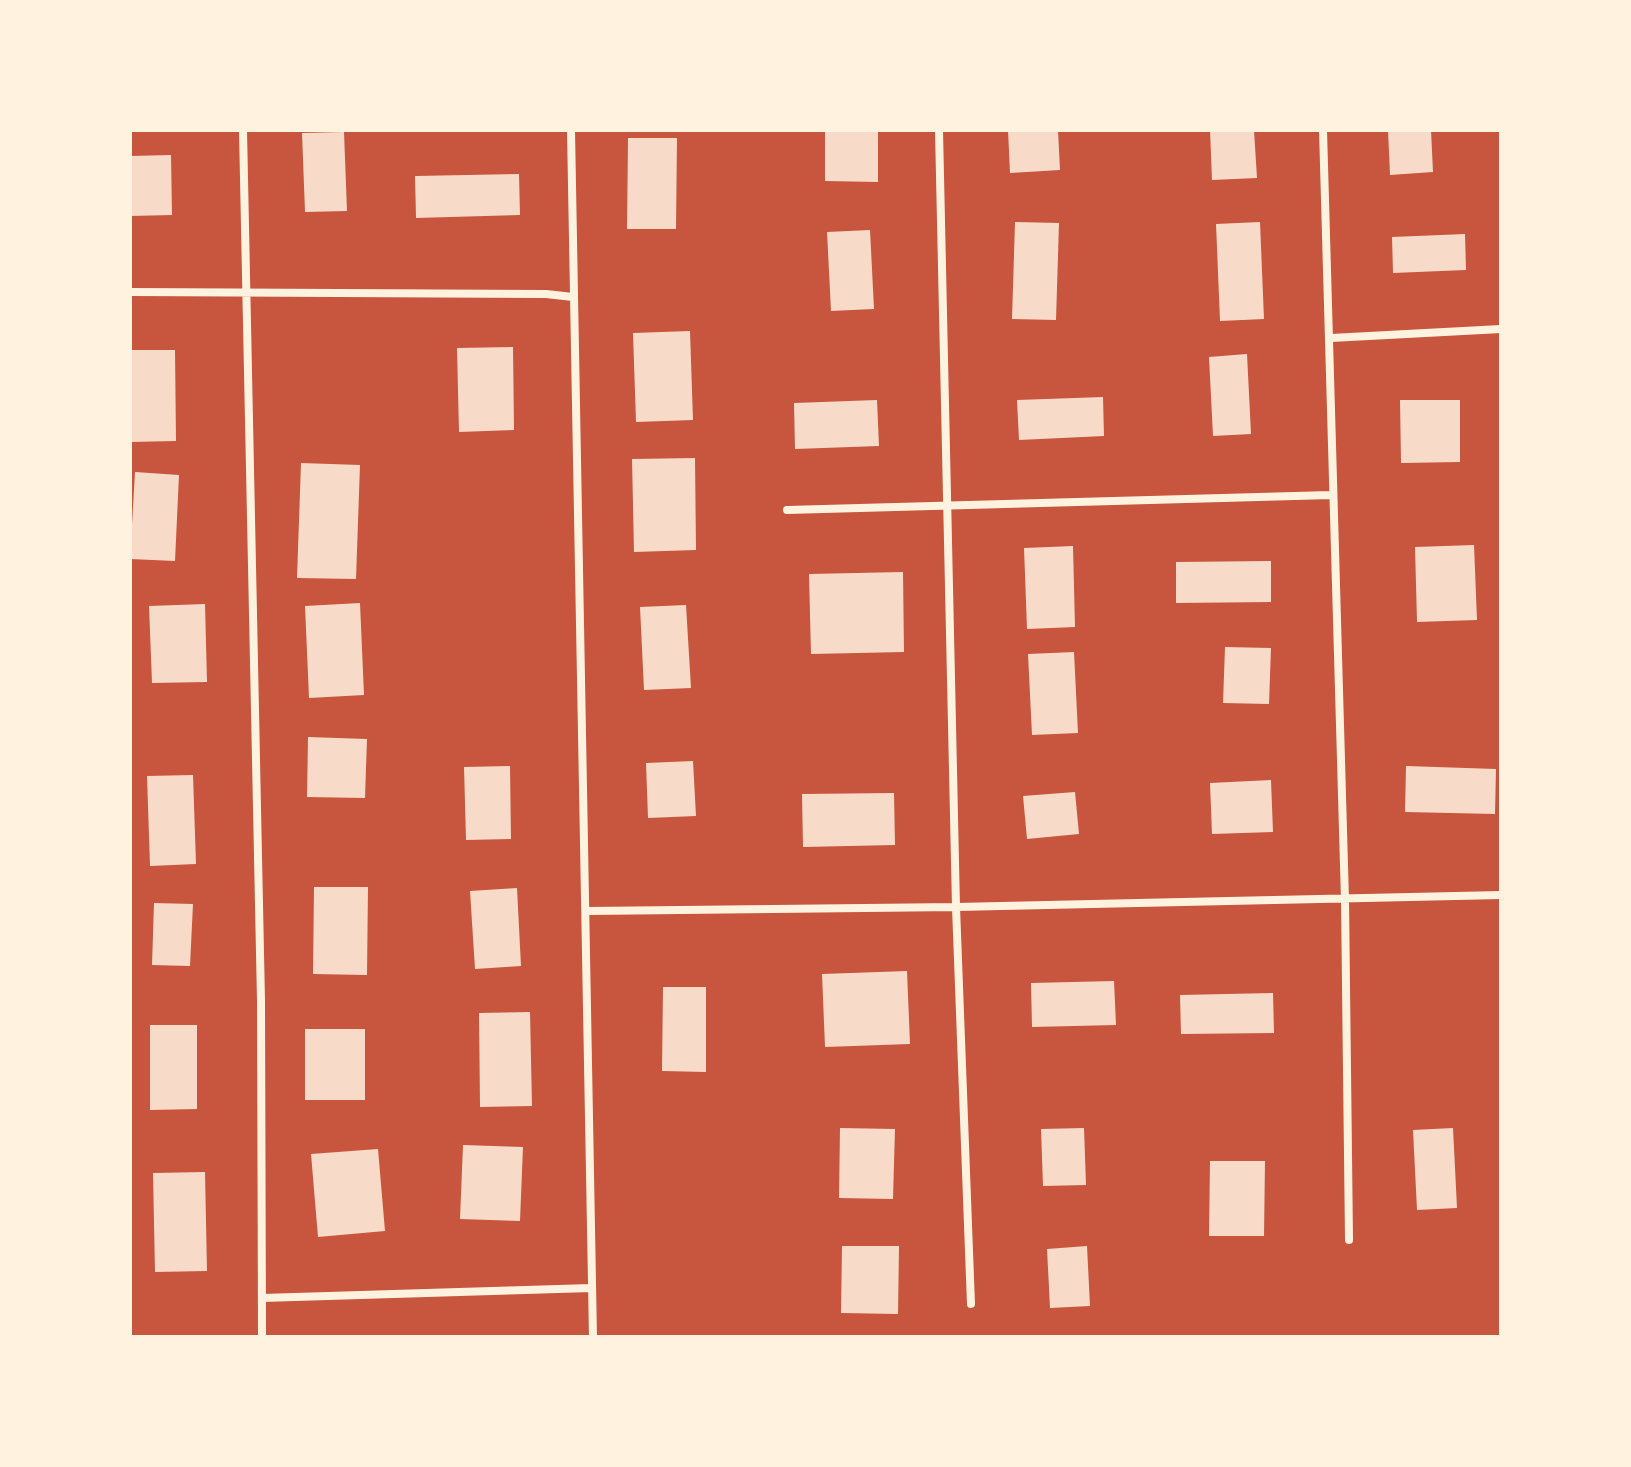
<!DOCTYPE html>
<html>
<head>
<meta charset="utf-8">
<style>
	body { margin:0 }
	#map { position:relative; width:1631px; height:1467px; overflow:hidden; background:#c8553d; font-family:Jost,sans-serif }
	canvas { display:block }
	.frame { position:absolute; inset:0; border:132px solid #fff3e0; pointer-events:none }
</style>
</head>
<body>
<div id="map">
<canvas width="1631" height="1467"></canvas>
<div class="frame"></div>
</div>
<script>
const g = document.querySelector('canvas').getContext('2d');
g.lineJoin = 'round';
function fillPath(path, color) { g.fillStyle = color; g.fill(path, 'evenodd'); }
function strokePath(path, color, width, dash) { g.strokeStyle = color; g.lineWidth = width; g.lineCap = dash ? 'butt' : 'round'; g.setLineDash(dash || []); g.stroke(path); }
const building = new Path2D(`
	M825 130H878V182L825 181Z
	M1008 130H1058L1060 170 1010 173Z
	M1210 130H1254L1257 178 1212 180Z
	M1388 130H1431L1433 172 1390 175Z
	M344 132 347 211 305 212 302 133Z
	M628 138H677L676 229H627Z
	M171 155 172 215 130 216V156Z
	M519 174 520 215 416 218 415 176Z
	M1015 222 1059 223 1056 320 1012 319Z
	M1260 222 1264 319 1220 321 1216 224Z
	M870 230 874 309 831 311 827 232Z
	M1465 234 1466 270 1393 273 1392 237Z
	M690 331 693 420 636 422 633 333Z
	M513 347 514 430 459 432 457 348Z
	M130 350H175L176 441 130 442Z
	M1247 354 1251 434 1213 436 1209 357Z
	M1103 397 1104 436 1019 440 1017 400Z
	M877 400 879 446 795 449 794 403Z
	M1400 400H1460V462L1401 463Z
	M695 458 696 550 634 552 632 459Z
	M301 463 360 465 356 579 297 578Z
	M135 472 179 475 175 561 130 559Z
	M1474 545 1477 620 1417 622 1415 547Z
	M1073 546 1075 627 1027 629 1024 548Z
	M1271 561V602L1176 603V562Z
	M903 572 904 652 811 654 809 574Z
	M360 603 364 695 309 698 305 606Z
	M205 604 207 682 152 683 149 606Z
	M686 605 691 688 644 690 640 607Z
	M1225 647 1271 648 1269 704 1223 703Z
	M1074 652 1078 733 1032 735 1028 654Z
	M308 737 367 739 365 798 307 797Z
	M693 761 696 816 648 818 646 763Z
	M510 766 511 839 466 840 464 767Z
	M1406 766 1496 769 1495 814 1405 812Z
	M193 775 196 864 150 866 147 776Z
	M1271 780 1273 832 1212 834 1210 783Z
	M1075 792 1079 834 1027 839 1023 796Z
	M894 793 895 845 803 847 802 794Z
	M314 887H368L367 975 313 974Z
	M517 888 521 966 475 969 470 891Z
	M154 903 193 904 190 966 152 965Z
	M907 971 910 1044 825 1047 822 974Z
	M1114 981 1116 1025 1032 1027 1031 983Z
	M663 987H706V1072L662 1071Z
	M1273 993 1274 1033 1181 1034 1180 995Z
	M530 1012 532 1106 480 1107 479 1013Z
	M150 1025H197V1109L150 1110Z
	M305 1029H365V1100H305Z
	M840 1128 895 1129 893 1199 839 1198Z
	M1084 1128 1086 1185 1043 1186 1041 1129Z
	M1453 1128 1457 1208 1417 1210 1413 1130Z
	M463 1145 523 1147 520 1221 460 1219Z
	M378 1149 385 1231 318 1237 311 1154Z
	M1210 1161H1265L1264 1236H1209Z
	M205 1172 207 1271 155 1272 153 1173Z
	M842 1246H899L898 1314 841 1313Z
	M1087 1246 1090 1306 1050 1308 1047 1249Z`);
const minor = new Path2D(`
	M243 130 261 1001 262 1337
	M571 130 593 1337
	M939 130 956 907 971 1304
	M1323 130 1345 900 1349 1240
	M130 292 546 294 573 297
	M1331 338 1501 329
	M787 510 1331 495
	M588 911 956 907 1501 895
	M262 1298 591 1288`);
fillPath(building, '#f7dbc8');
strokePath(minor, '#fff3e0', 8);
</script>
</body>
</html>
